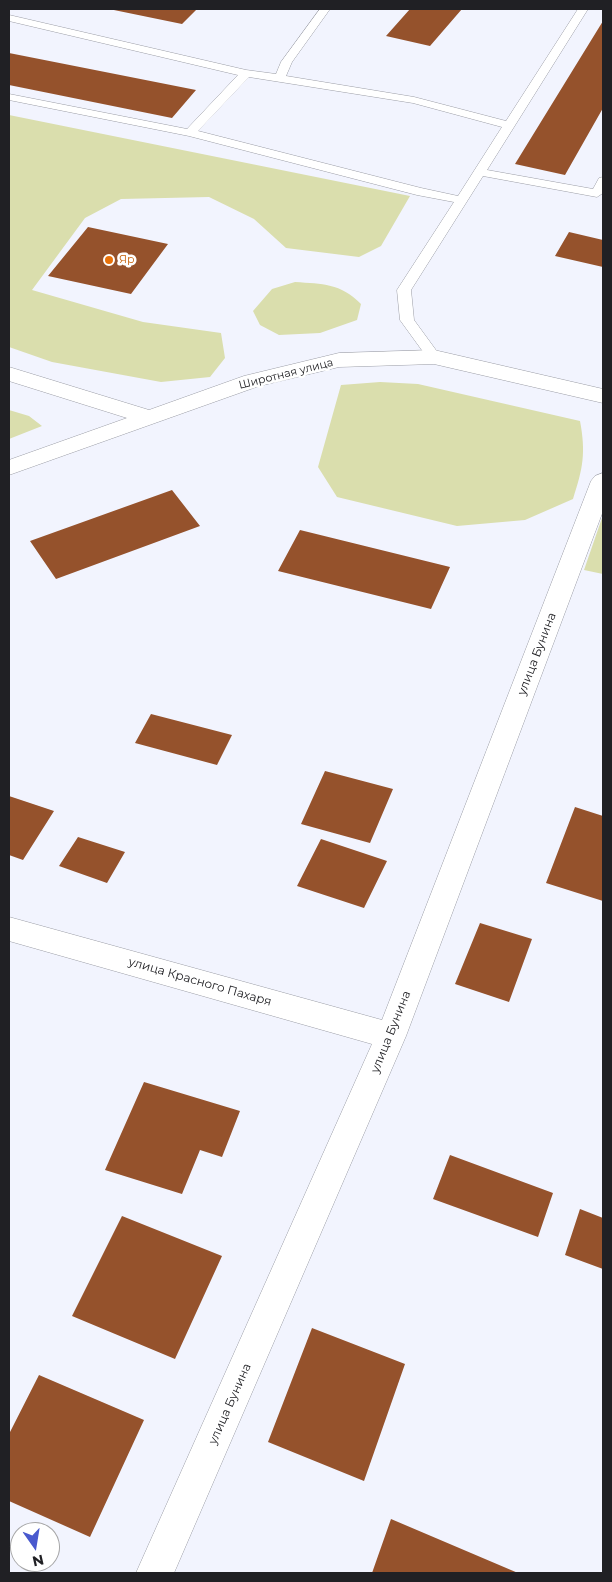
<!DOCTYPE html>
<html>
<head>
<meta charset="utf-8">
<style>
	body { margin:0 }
	#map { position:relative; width:612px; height:1582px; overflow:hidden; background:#f2f4fe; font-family:Montserrat,sans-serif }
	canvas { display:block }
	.frame { position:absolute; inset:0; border:10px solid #202024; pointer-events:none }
	.north { position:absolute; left:10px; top:1522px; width:50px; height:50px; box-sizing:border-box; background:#fff; border:1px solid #a6a6a7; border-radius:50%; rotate:167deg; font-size:14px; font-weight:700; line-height:20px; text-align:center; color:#202024 }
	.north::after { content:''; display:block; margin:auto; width:18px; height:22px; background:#4959ce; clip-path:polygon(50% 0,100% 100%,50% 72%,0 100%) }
</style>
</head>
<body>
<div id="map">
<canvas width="612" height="1582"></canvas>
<div class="frame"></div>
<div class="north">N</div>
</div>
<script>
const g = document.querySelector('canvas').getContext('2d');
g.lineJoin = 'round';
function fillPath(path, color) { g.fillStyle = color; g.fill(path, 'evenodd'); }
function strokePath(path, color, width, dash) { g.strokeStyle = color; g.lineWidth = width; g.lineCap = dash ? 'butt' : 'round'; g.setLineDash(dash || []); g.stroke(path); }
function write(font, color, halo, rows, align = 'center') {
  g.font = font + ' Montserrat,sans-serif'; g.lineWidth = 5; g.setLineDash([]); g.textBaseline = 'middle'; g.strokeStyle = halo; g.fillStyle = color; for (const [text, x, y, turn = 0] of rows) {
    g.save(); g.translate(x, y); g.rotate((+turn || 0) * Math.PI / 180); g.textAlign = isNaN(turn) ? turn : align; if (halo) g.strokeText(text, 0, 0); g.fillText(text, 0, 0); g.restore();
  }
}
const green = new Path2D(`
	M9 115 410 196 381 246 359 257 286 248 254 219 209 197 121 199 85 218 32 290 143 322 221 333 225 358 210 377 161 382 52 362 9 347Z
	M295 282C323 284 340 283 361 304L357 320 320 333 279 335 260 325 253 311 272 289Z
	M380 382 418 384 580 421C586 453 583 468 573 499L525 520 457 526 337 497 318 467 341 385Z
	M9 410 29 416 42 426 9 439Z
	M603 515V574L584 570Z`);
const building = new Path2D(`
	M109 9H197L182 24Z
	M410 9H462L430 46 386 36Z
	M603 21V108L565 175 515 164Z
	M9 53 196 90 172 118 9 85Z
	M88 227 168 244 131 294 48 276Z
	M569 232 603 240V267L555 256Z
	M172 490 200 526 56 579 30 541Z
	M300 530 450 567 431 609 278 571Z
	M151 714 232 735 217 765 135 743Z
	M325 771 393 789 370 843 301 824Z
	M9 796 54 811 23 860 9 855Z
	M575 807 603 816V901L546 883Z
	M78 837 125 852 107 883 59 866Z
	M321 839 387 861 364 908 297 886Z
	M480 923 532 939 509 1002 455 984Z
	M144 1082 240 1111 222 1157 200 1150 182 1194 105 1170Z
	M450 1155 553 1193 538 1237 433 1199Z
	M580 1209 603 1218V1269L565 1255Z
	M122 1216 222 1256 175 1359 72 1316Z
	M312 1328 405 1364 364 1481 268 1442Z
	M39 1375 144 1420 90 1537 9 1501V1434Z
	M391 1519 518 1573H372Z`);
const service = new Path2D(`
	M320 9H330L292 62 286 76 414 97 506 121 578 9H588L487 170 593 189 599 178 603 177V193L597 197 483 176 411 290 414 320 441 357 439 360H429L400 320 397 290 454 202 417 195 189 136 9 100V94L187 129 238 75 9 21V15L246 70 276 74 281 62ZM249 77 413 103 502 127 458 196 421 188 198 131Z`);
const minor = new Path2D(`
	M434 350 603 389V403L434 364 339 367 259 386 9 475V460L127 418 9 381V367L149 410 244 376 339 353Z
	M603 473V511L406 1036 174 1573H136L372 1044 9 941V917L382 1020 591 481 595 476Z`);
const markers = [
	[109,260,5,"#e8710a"]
];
const farFoodnames = [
	["Яр",119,260]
];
const farStreetnames = [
	["Широтная улица",286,374,-14]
];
const streetNames = [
	["улица Бунина",537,654,-69],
	["улица Красного Пахаря",200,982,16],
	["улица Бунина",391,1032,-68],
	["улица Бунина",230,1404,-66]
];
fillPath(green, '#dadead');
fillPath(building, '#95522c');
strokePath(service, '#9b9da6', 1);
strokePath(minor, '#9b9da6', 1);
fillPath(service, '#fff');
fillPath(minor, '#fff');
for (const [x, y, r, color] of markers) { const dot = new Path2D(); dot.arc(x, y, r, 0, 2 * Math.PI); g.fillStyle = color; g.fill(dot); strokePath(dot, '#fff', 2); }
write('11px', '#c56008', '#fff', farFoodnames, 'left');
write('11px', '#202024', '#fff', farStreetnames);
write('12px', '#202024', '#fff', streetNames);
</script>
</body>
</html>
